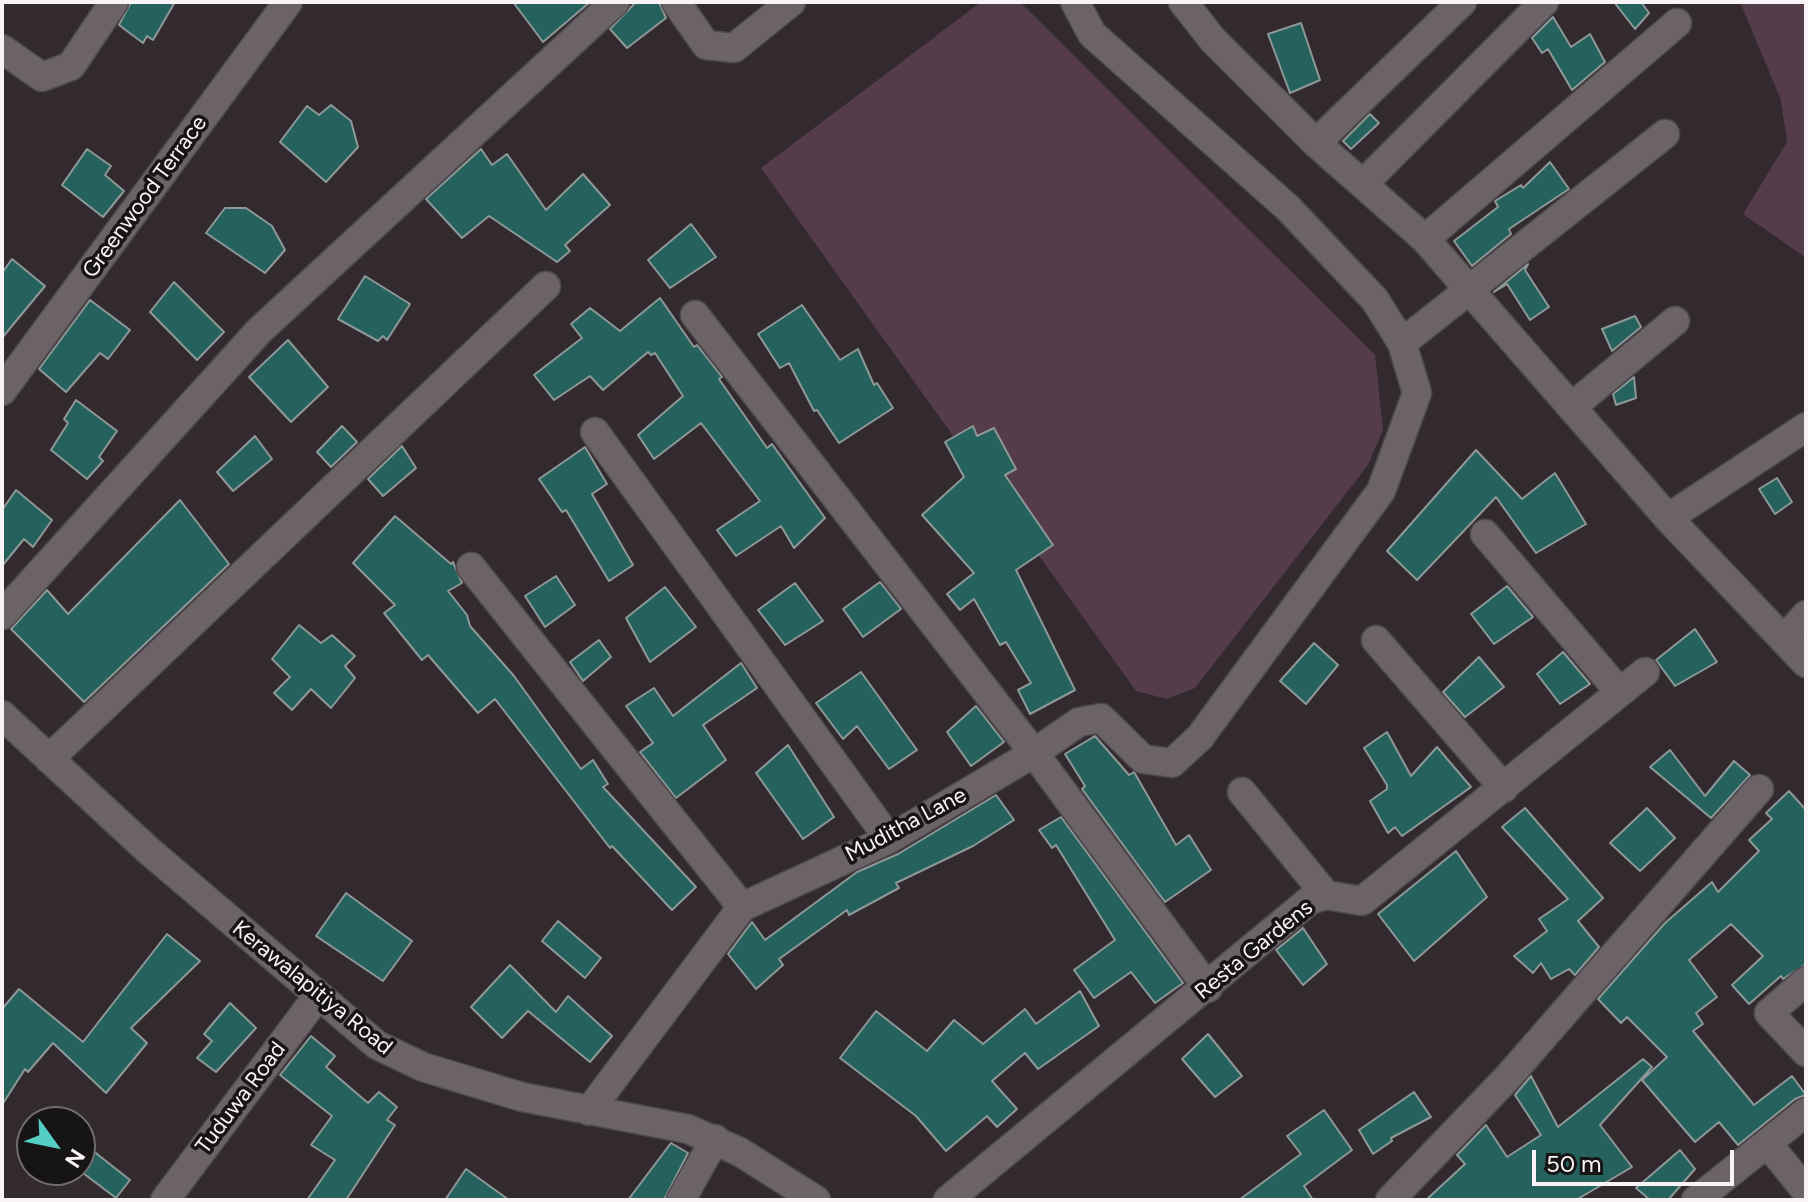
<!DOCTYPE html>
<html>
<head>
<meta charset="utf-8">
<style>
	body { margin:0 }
	#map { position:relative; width:1808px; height:1202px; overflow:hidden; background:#322a2e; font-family:Figtree,sans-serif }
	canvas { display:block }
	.frame { position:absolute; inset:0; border:4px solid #f8f3f5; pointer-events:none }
	.north { position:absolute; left:16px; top:1106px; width:80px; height:80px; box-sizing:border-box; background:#171416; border:2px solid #716d6f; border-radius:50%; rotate:123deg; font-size:22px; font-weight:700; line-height:32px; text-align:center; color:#f8f3f5 }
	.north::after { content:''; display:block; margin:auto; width:28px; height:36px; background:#55cec6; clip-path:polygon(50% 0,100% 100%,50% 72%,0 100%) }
	.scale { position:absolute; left:1532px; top:1150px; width:202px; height:36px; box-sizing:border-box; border:4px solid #f8f3f5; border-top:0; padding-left:10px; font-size:24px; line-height:28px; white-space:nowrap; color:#f8f3f5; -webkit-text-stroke:6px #171416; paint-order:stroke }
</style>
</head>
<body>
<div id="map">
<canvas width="1808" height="1202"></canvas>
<div class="frame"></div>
<div class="north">N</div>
<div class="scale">50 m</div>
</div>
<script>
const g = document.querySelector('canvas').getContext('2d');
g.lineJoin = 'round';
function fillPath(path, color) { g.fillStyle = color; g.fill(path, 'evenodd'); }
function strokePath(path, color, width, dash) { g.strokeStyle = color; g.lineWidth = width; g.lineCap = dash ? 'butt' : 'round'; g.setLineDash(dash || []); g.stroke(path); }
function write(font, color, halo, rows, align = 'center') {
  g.font = font + ' Figtree,sans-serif'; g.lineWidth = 7; g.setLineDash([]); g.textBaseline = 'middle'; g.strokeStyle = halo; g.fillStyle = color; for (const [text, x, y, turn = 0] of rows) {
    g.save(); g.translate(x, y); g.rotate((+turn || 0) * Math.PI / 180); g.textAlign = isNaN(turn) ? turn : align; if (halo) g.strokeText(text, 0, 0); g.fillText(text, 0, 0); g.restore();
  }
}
const green = new Path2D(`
	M981 2H1020L1375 355 1383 430 1368 465 1195 688 1167 699 1136 691 761 168Z
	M1740 2H1806V258L1743 214 1787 142 1781 100Z`);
const building = new Path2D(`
	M131 2H175L153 40 147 36 143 43 119 25Z
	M513 2H590L543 42Z
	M636 2H659L666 18 627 48 610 29Z
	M1614 2H1641L1649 13 1635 29Z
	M1553 17 1571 47 1590 34 1605 62 1572 90 1548 49 1542 53 1532 38Z
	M1301 23 1320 80 1290 93 1268 34Z
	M331 105 351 121 358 147 326 182 280 142 307 106 319 115Z
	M1370 114 1379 123 1351 149 1343 141Z
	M87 149 111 166 105 175 124 191 103 217 62 185Z
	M481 149 492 165 507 154 546 210 583 174 610 205 565 245 570 251 557 262 489 216 462 238 426 199Z
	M1550 162 1569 189 1509 229 1511 234 1472 266 1454 241 1498 207 1495 201 1521 185 1523 188Z
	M225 208H246L272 226 285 250 265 273 206 233Z
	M691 224 716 257 670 288 648 260Z
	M12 259 45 286 2 338V273Z
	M1528 264 1525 270 1549 307 1530 320 1507 284 1494 292Z
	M365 276 410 304 387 340 383 336 378 341 338 319Z
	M174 282 224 332 197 360 150 312Z
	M660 298 694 347 697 345 722 377 719 379 767 448 772 444 825 518 794 548 781 526 736 556 717 530 760 501 701 423 654 459 638 435 683 396 655 353 651 355 648 352 603 390 590 376 554 400 534 375 582 338 571 324 590 308 620 331Z
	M90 300 130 330 108 359 100 353 66 392 39 369Z
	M802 305 840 360 858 349 874 385 877 383 893 408 839 443 817 410 814 411 789 363 780 368 758 334Z
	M1635 316 1641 327 1612 351 1602 329Z
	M288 340 328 387 291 422 249 377Z
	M1634 377 1636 398 1616 405 1613 394Z
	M76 400 117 431 99 457 103 461 87 479 51 450 68 423 64 419Z
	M342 426 357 442 331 467 317 452Z
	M973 426 977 436 994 428 1016 469 1005 475 1053 545 1016 570 1075 690 1030 714 1018 690 1031 683 1006 642 1000 645 974 599 960 610 947 594 974 573 922 515 964 477 945 442Z
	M255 436 272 459 233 491 217 472Z
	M402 446 416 468 383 496 368 479Z
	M585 447 607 484 592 494 633 565 609 581 566 510 562 512 539 479Z
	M1476 450 1522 499 1555 473 1586 524 1536 553 1496 497 1417 580 1387 551Z
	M1777 478 1792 502 1775 514 1759 489Z
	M16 490 52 520 33 547 24 539 2 566V510Z
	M180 500 229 564 84 702 11 629 47 590 68 614Z
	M395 516 451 564 453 562 462 583 448 591 467 615 470 626 514 676 581 769 593 760 608 784 603 787 696 887 672 910 612 846 610 848 495 699 478 713 428 655 422 660 384 613 395 605 353 563Z
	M556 576 575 605 545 627 525 596Z
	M880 582 901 609 863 637 843 609Z
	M795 583 823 621 785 645 758 610Z
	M1507 586 1533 617 1494 644 1471 614Z
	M665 587 696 627 650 662 626 618Z
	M299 625 321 643 332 635 355 656 345 666 355 678 331 708 311 689 292 710 274 693 290 677 272 659Z
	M1695 629 1717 662 1675 686 1656 660Z
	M599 640 611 657 583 681 570 662Z
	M1314 643 1338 665 1306 704 1280 681Z
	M1563 652 1590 684 1560 704 1537 674Z
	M1479 657 1504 687 1465 717 1443 692Z
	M741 663 757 688 703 725 726 760 676 798 640 752 653 743 626 706 654 688 673 716Z
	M861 672 917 750 889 769 857 726 843 739 816 703Z
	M976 706 1004 742 971 766 947 732Z
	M1387 732 1411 776 1437 747 1471 787 1402 836 1395 827 1388 833 1370 801 1387 789V785L1364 748Z
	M1095 736 1129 775 1134 772 1176 845 1189 835 1211 870 1165 902 1082 789 1085 786 1065 754Z
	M788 745 834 817 803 839 756 773Z
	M1670 750 1705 796 1734 761 1750 775 1711 818 1650 767Z
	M1789 791 1806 810V964L1783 979 1781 976 1749 1004 1732 985 1763 956 1731 924 1689 960 1717 997 1696 1013 1703 1024 1693 1031 1754 1105 1792 1076 1806 1095 1795 1099 1738 1145 1719 1122 1695 1142 1642 1080 1667 1057 1627 1017 1621 1023 1598 999 1665 923 1712 882 1718 892 1759 851 1749 840 1772 819 1766 813Z
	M996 795 1014 820 973 846 896 883 899 888 849 915 847 910 779 959 783 965 756 989 728 954 752 922 765 940 857 872 898 854Z
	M1525 808 1603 898 1578 921 1599 947 1575 975 1569 969 1551 979 1541 963 1533 973 1514 956 1547 931 1539 919 1568 899 1502 827Z
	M1647 808 1675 838 1640 871 1610 843Z
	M1061 817 1183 983 1155 1003 1131 972 1094 998 1074 970 1115 940 1056 845 1052 848 1039 830Z
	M1456 851 1487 897 1414 961 1378 914Z
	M346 893 412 941 383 981 316 936Z
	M558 921 601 958 585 978 542 941Z
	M1303 928 1327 964 1303 985 1276 950Z
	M167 934 200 961 131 1028 147 1043 106 1093 53 1043 28 1072 25 1069 2 1105V1009L19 989 83 1042Z
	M510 965 556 1012 568 996 612 1036 590 1062 528 1011 502 1038 471 1007Z
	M1080 991 1099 1026 1038 1069 1025 1053 992 1081 1017 1109 997 1127 987 1116 946 1151 916 1116 840 1058 876 1011 927 1051 954 1020 983 1044 1025 1009 1036 1024Z
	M230 1003 256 1028 216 1072 197 1058 212 1041 204 1034Z
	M1208 1034 1242 1076 1215 1097 1182 1059Z
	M311 1036 335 1056 326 1067 368 1103 379 1092 397 1107 387 1120 395 1125 346 1200H307L335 1160 311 1145 332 1116 280 1075Z
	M1643 1059 1652 1067 1600 1125 1632 1167 1576 1200H1426L1465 1164 1457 1155 1486 1125 1507 1157 1541 1135 1515 1095 1531 1076 1558 1127Z
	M1414 1092 1431 1117 1391 1138 1392 1141 1373 1154 1359 1130Z
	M1324 1110 1352 1150 1304 1186 1313 1200H1239L1301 1154 1287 1136Z
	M671 1143 688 1153 664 1200H628Z
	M92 1150 130 1180 116 1198 79 1170Z
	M1680 1150 1695 1169 1668 1200H1650L1636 1188Z
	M466 1169 509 1200H445Z`);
const minor = new Path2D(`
	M676 2 706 45 734 48 791 2
	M1183 2 1213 40 1316 143 1425 239 1668 518 1806 663
	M2 49 42 77 71 66 114 2
	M1316 143 1462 2
	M1365 182 1544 2
	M1425 239 1677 23
	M695 315 1034 753 1208 988
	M1402 343 1665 134
	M2 391 288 2
	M1573 406 1675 321
	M595 432 889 839
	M1668 518 1806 427
	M1485 534 1618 690
	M471 567 742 907
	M2 615 259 331 615 2
	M1376 640 1504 788
	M1784 640 1806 615
	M2 715 148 850 377 1045 423 1067 522 1097 688 1129 740 1152 816 1200
	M49 759 546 286
	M1242 792 1326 895
	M1806 981 1769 1013 1806 1052
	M589 1111 742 907 889 839 1034 753 1079 722 1101 718 1143 759 1172 763 1200 737 1381 491 1417 393 1402 343 1375 300 1288 208 1092 34 1075 2
	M1767 1143 1806 1191
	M165 1200 317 997
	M681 1200 715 1139
	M948 1200 1310 900 1326 895 1362 901 1645 672
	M1390 1200 1509 1076 1759 789
	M1696 1200 1806 1112`);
const streetNames = [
	["Greenwood Terrace",145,197,-54],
	["Muditha Lane",906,825,-28],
	["Resta Gardens",1254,950,-39],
	["Kerawalapitiya Road",312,988,39],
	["Tuduwa Road",241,1098,-53]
];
fillPath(green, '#553c4a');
fillPath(building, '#25625e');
strokePath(building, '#8d9897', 2);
strokePath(minor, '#4f494c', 31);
strokePath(minor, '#6b6367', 28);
write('22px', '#f8f3f5', '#171416', streetNames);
</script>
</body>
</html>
